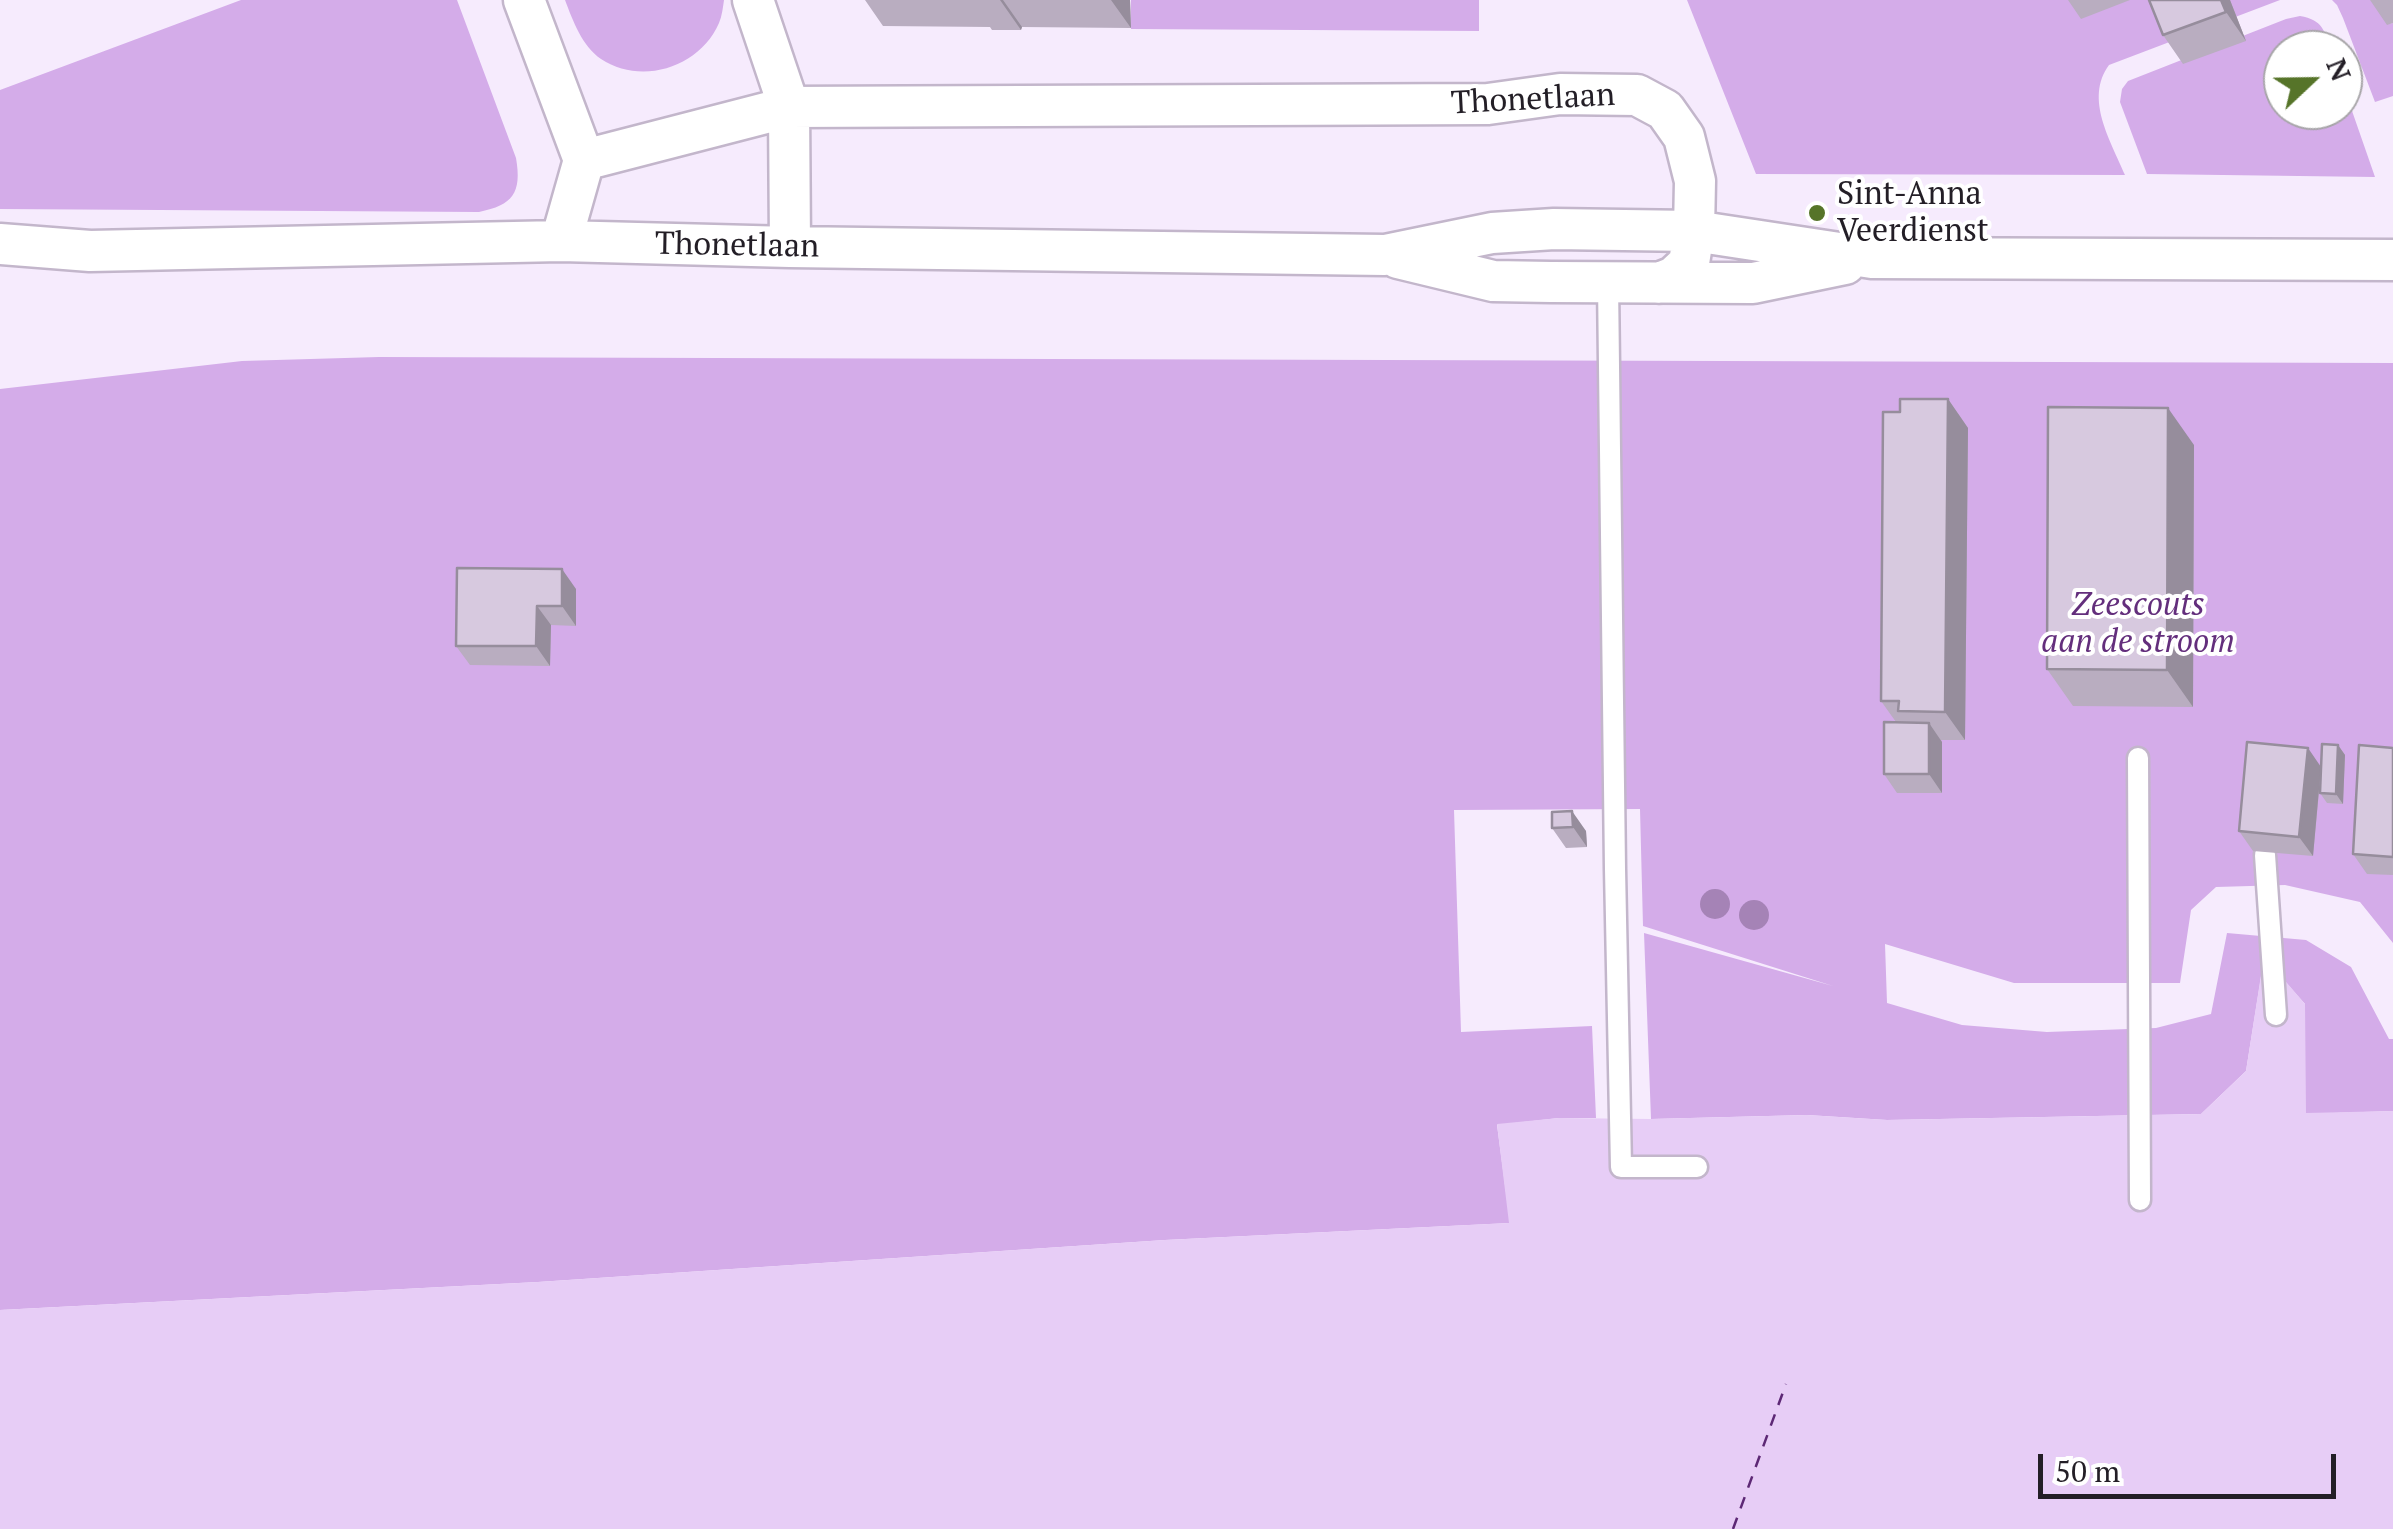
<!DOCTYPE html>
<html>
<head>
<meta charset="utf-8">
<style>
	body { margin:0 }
	#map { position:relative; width:2393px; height:1529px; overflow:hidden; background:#f6ebfd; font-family:"PT Serif",serif }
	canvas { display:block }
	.north { position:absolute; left:2263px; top:30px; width:100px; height:100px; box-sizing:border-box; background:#fff; border:2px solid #a7a5a8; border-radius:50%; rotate:68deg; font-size:28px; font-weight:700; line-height:40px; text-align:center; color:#231e26 }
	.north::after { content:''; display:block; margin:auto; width:35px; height:45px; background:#567429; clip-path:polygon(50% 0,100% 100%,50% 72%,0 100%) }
	.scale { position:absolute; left:2038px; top:1454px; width:298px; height:45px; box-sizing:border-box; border:5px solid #231e26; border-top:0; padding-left:12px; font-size:30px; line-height:35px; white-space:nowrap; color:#231e26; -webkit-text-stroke:8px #fff; paint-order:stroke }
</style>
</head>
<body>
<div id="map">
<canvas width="2393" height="1529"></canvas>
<div class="north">N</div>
<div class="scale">50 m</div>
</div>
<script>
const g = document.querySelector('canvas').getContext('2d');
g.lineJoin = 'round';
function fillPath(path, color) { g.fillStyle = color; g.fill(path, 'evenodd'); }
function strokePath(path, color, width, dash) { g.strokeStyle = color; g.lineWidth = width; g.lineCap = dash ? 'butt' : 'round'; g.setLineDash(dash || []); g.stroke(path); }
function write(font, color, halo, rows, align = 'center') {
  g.font = font + ' "PT Serif",serif'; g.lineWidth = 8; g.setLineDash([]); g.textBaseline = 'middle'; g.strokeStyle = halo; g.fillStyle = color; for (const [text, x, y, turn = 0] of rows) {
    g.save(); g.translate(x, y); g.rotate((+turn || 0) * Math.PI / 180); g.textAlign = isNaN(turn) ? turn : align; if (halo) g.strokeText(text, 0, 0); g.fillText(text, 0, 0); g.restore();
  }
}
const green = new Path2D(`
	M241 0H457L516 158C522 193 513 205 479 212L0 209V90Z
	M565 0H724C723 7 722 16 719 23 700 67 642 86 601 59 582 46 573 21 565 0Z
	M1131 0H1479V31L1131 29Z
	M1687 0H2280L2109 65C2084 99 2111 141 2125 175L1756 174Z
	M2332 0H2378L2388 24 2393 23V96L2375 102 2343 18 2337 5Z
	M2300 16C2323 20 2324 30 2331 50H2283V110H2343V85L2375 177 2147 174 2120 102 2122 89 2128 81 2286 19Z
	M379 357 2393 363V943L2360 902 2285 885 2216 887 2191 910 2180 983H2014L1885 944 1887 1003 1962 1025 2047 1032 2156 1028 2211 1014 2227 933 2306 940 2351 967 2389 1039H2393V1111L2305 1114V1004L2264 958 2246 1071 2201 1114 1887 1120 1807 1115 1651 1119 1644 933 1833 986 1643 926 1640 809 1454 810 1461 1032 1592 1026 1596 1118H1559L1497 1125 1510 1223 1165 1240 538 1282 0 1310V389L242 361Z`);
const water = new Path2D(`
	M2264 956 2305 1004 2306 1113 2393 1111V1529H0V1310L538 1282 1165 1240 1509 1223 1497 1124 1559 1118 1651 1119 1807 1115 1887 1120 2201 1114 2246 1071Z`);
const ferry = new Path2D(`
	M1733 1529 1786 1384`);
const service = new Path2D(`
	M1608 282 1615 869 1621 1167H1697
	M2138 758 2140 1200
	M2265 855 2276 1015`);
const minor = new Path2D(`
	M524 0 584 160 561 241
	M753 0 789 107 790 247
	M584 160 789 107 1488 104 1560 94 1637 95 1665 110 1684 137 1695 181 1694 231 1689 263 1674 277 1659 283
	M0 244 90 251 561 241 790 247 1385 255 1492 233 1554 229 1694 231 1872 258 2393 260
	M1398 258 1493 281 1551 282 1753 283 1845 264`);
const trees = [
	[1715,904],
	[1754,915]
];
const wall = new Path2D(`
	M865 0H1130L1131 28 1022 27 1021 30H992L990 27 883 26Z
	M2068 0H2130L2081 19Z
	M2149 0H2230L2246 41 2183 64 2163 35Z
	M2370 0H2393V23L2387 25Z
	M1948 399 1968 428 1965 740H1941L1942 742V793H1897L1884 774 1896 722 1881 701 1900 412Z
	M2194 445 2193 707 2073 706 2047 669Z
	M457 568 576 589V626L551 625 550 666 470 665 456 646Z
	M2338 745 2345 755 2343 804 2327 803 2320 793 2321 770 2313 856 2253 851 2239 831 2321 767Z
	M2393 748V875L2367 874 2353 854Z
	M1552 812 1586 831 1587 847 1566 848 1552 828Z`);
const shadedWall = new Path2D(`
	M1000 0H1003L1022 27 1021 30Z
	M1111 0H1130L1131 28Z
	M2221 0H2230L2246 41 2226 12Z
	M1948 399 1968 428 1965 740 1945 712Z
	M2168 408 2194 445 2193 707 2167 670Z
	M562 569 576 589V626L562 606Z
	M537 606 551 625 550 666 536 646Z
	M1929 723 1942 742V793L1929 774Z
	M2338 745 2345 755 2343 804 2336 794Z
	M2308 748 2321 767 2313 856 2299 837Z
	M1572 811 1586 831 1587 847 1573 827Z`);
const building = new Path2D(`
	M2149 0H2221L2226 12 2163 35Z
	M1900 399H1948L1945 712 1898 711 1899 701H1881L1883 412H1900Z
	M2048 407 2168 408 2167 670 2047 669Z
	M457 568 562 569V606H537L536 646H456Z
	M1884 722 1929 723V774H1884Z
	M2247 742 2308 748 2299 837 2239 831Z
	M2322 744 2338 745 2336 794 2320 793Z
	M2359 745 2393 748V857L2353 854Z
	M1572 811 1573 827 1552 828V812Z`);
const markers = [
	[1817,213,10,"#567429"]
];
const streetNames = [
	["Thonetlaan",1533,100,-3],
	["Thonetlaan",737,246,1]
];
const poiNames = [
	["Sint-Anna",1837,195],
	["Veerdienst",1837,232]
];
const parkNames = [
	["Zeescouts",2138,606],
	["aan de stroom",2138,643]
];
fillPath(green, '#d4ace9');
fillPath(water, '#e7cdf6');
strokePath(ferry, '#5d2875', 2.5, [12, 10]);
strokePath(service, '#c3b6cb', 25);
strokePath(minor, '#c3b6cb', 45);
strokePath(service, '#fff', 20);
strokePath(minor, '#fff', 40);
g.fillStyle = '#a583b6';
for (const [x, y] of trees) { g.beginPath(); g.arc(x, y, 15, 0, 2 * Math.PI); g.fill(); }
fillPath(wall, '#b9adc0');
fillPath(shadedWall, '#968d9c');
fillPath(building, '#d7c9df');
strokePath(building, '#968d9c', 2.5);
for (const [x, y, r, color] of markers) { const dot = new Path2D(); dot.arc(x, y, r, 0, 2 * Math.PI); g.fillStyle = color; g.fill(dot); strokePath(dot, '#fff', 4); }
write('32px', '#231e26', '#fff', streetNames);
write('32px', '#231e26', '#fff', poiNames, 'left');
write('italic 32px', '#632e7c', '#fff', parkNames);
</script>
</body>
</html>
